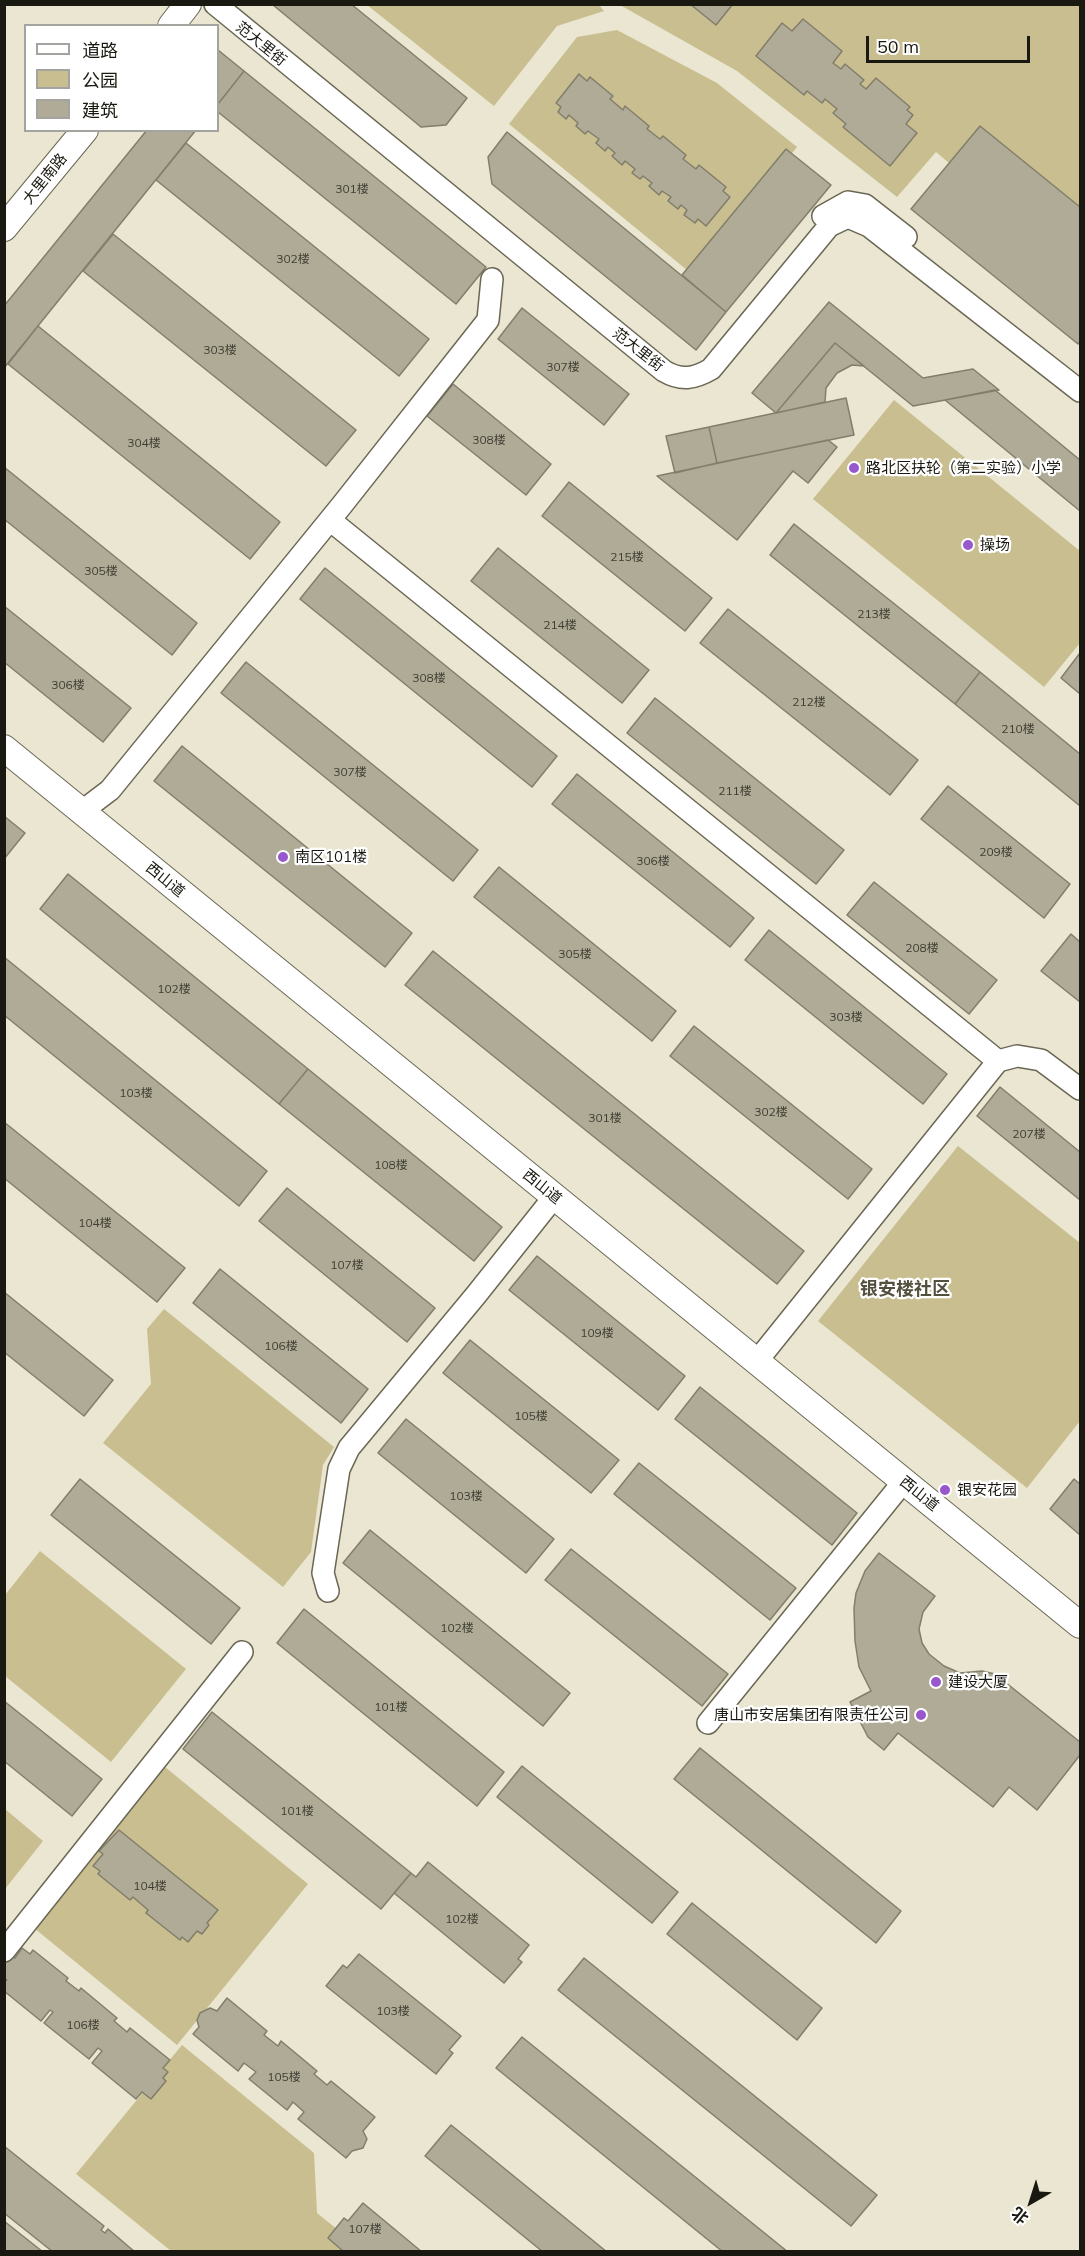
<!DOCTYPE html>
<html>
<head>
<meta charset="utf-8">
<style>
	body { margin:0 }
	#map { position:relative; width:1085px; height:2256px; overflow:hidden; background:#eae6d1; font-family:Mulish,"Noto Sans SC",sans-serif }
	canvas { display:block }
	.frame { position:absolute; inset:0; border:6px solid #1a1911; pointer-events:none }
	.legend { position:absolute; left:24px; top:24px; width:195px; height:108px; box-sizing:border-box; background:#fff; border:2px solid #a3a3a0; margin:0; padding:8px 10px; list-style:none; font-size:18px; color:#1a1911 }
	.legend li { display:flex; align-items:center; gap:12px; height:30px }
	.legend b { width:30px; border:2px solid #a3a3a0 }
	.north { position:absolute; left:1001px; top:2172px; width:60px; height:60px; -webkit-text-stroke:4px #fff; paint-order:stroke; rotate:219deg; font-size:16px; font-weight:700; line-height:24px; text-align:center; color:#1a1911 }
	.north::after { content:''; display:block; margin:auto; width:21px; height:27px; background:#1a1911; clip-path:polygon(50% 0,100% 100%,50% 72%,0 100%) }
	.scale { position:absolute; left:866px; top:36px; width:164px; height:27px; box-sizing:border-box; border:3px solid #1a1911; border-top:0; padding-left:8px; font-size:18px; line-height:21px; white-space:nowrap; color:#1a1911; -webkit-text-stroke:4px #fff; paint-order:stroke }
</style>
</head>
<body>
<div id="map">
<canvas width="1085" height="2256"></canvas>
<div class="frame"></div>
<ul class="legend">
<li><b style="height:8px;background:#fff"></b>道路</li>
<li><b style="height:16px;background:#c9be8f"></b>公园</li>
<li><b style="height:16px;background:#afab97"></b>建筑</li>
</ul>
<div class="north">北</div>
<div class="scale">50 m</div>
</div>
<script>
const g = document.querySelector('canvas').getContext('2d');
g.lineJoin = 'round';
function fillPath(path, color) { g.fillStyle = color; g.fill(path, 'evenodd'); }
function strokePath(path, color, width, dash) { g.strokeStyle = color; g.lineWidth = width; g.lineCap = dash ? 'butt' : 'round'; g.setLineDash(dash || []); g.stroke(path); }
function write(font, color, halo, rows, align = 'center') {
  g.font = font + ' Mulish,"Noto Sans SC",sans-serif'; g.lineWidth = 4.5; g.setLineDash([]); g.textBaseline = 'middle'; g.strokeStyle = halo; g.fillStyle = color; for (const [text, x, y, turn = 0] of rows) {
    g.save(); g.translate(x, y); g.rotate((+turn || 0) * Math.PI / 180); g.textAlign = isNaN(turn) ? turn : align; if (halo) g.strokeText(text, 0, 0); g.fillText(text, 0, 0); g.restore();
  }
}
const green = new Path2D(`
	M599 5 604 11 557 26 494 106 367 5Z
	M620 5H1080V274L936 152 897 197 737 71Z
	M617 30 717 83 797 147 693 275 509 124 577 37Z
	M894 400 1080 551V643L1044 687 813 499Z
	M958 1146 1080 1243V1421L1027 1488 818 1321Z
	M164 1309 334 1447 323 1465 311 1552 283 1587 103 1443 151 1384 147 1329Z
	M40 1551 186 1669 111 1762 5 1676V1595Z
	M165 1767 308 1884 177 2045 34 1928Z
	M5 1809 43 1841 5 1889Z
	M182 2045 314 2153 317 2213 364 2251H171L76 2174Z`);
const building = new Path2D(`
	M351 4 467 98 446 125 421 127 273 5Z
	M690 4H733L716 25Z
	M803 19 842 51 833 63 841 69 845 64 864 80 860 84 866 89 876 78 910 107 907 110 913 115 906 124 917 133 890 166 843 127 846 124 833 113 837 109 825 99 822 103 807 91 804 95 756 56 782 23 792 31Z
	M218 50 244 71 218 104Z
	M244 71 486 267 456 304 218 112V104Z
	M579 74 587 81 590 77 613 96 610 99 623 110 625 106 649 126 647 129 660 139 663 136 686 155 683 159 696 169 699 165 726 187 723 191 730 197 706 226 698 219 695 223 684 215 687 210 681 205 678 209 668 201 671 197 662 191 659 195 649 186 652 183 643 176 640 179 632 173 635 169 625 161 622 165 612 156 615 153 608 147 605 151 596 143 599 139 588 131 585 134 576 126 578 123 569 115 566 119 558 112 561 107 556 103Z
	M980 126 1080 207V341L1078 344 911 209Z
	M147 130H196L4 368V306Z
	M507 132 726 312 696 350 492 184 488 157Z
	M186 143 429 339 399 376 156 180Z
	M786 149 831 185 726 312 682 275Z
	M113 234 356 430 326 466 83 271Z
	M829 302 923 378 973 369 999 390 913 406 835 343 776 413 752 393Z
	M522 308 629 394 604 425 498 339Z
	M38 326 280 522 250 559 8 364Z
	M835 343 864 366 852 365 837 373 826 388 825 402 776 413Z
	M453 384 551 464 526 495 427 416Z
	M995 390 1080 460V511L945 400Z
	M846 398 854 435 717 463 709 427Z
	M709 427 717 463 675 473 666 436Z
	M828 440 837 447 808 483 793 471 737 540 657 476Z
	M4 467 197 623 172 655 4 519Z
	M569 482 712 598 685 631 542 516Z
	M794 524 980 672 955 704 770 555Z
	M498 548 649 670 622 703 471 581Z
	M325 568 557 756 532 787 300 599Z
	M4 606 131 708 103 742 4 662Z
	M728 609 918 760 890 795 700 643Z
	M1080 653V694L1061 678Z
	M246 662 478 850 453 881 221 693Z
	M980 672 1080 754V806L955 704Z
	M655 698 844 850 816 884 627 733Z
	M182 746 412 933 385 967 154 781Z
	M577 774 754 918 730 947 552 804Z
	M948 786 1070 884 1044 918 921 819Z
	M4 816 25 833 4 859Z
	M499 867 676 1011 652 1041 474 897Z
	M68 874 308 1069 279 1104 40 909Z
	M874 882 997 980 969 1014 847 915Z
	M769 930 947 1074 923 1104 745 960Z
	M1071 934 1080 942V1002L1041 971Z
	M433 951 804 1251 777 1284 405 985Z
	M4 957 267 1171 239 1206 4 1015Z
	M694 1026 872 1169 848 1199 670 1056Z
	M308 1069 502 1227 474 1261 279 1104Z
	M1000 1087 1080 1152V1200L977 1116Z
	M4 1122 185 1268 157 1302 4 1178Z
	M287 1188 435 1308 407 1342 259 1221Z
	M537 1256 685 1376 658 1410 509 1290Z
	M220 1269 368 1389 341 1423 193 1303Z
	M4 1292 113 1380 84 1416 4 1352Z
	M470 1340 619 1460 591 1493 443 1373Z
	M700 1387 857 1513 832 1545 675 1419Z
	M406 1419 554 1539 526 1573 378 1453Z
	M639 1463 796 1588 770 1620 614 1494Z
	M80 1479 240 1608 211 1644 51 1515Z
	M1074 1479 1080 1484V1535L1050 1509Z
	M370 1530 570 1693 543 1726 343 1563Z
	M571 1549 728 1674 702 1706 545 1580Z
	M879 1553 935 1596 923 1612 919 1629 922 1643 929 1654 944 1666 960 1673 982 1671 995 1674 1080 1742V1755L1037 1810 1009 1787 993 1807 898 1733 884 1750 868 1737 850 1702 871 1691 859 1667 855 1641 854 1608 856 1593 865 1571Z
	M304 1609 504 1772 477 1806 277 1643Z
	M4 1701 102 1779 72 1816 4 1761Z
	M212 1712 411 1873 381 1909 183 1749Z
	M700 1748 901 1911 876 1943 674 1779Z
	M522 1766 678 1892 652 1923 497 1797Z
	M119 1830 218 1910 207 1923 209 1925 202 1934 197 1931 188 1942 182 1937 180 1940 146 1913 148 1910 133 1897 130 1900 98 1874 100 1871 93 1866 103 1854 99 1851Z
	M428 1862 529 1945 518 1959 522 1962 504 1983 394 1893 411 1873 416 1877Z
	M692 1903 822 2008 797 2040 667 1934Z
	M22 1948 30 1954 33 1950 68 1978 66 1981 79 1991 81 1988 117 2018 114 2021 127 2032 130 2028 170 2060 163 2068 168 2072 163 2078 166 2081 151 2099 142 2092 136 2099 92 2063 102 2051 98 2048 89 2059 44 2023 53 2012 50 2010 41 2021 4 1991V1982L7 1980 4 1978V1964L11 1955 15 1958Z
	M359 1954 461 2036 449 2050 453 2053 436 2074 326 1986 343 1965 347 1968Z
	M584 1958 877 2195 851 2226 558 1990Z
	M227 1998 267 2031 264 2035 278 2046 281 2041 317 2071 314 2074 327 2085 331 2081 375 2117 363 2131 367 2139 363 2148 352 2151 346 2158 298 2119 304 2112 293 2102 287 2110 249 2079 256 2072 244 2063 238 2071 193 2034 199 2027 197 2020 200 2013 210 2008 217 2011Z
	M522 2037 788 2252H723L496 2068Z
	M451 2125 607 2252H543L425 2156Z
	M4 2146 104 2226 101 2230 105 2233 108 2229 135 2252H53L4 2213Z
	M363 2203 422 2252H344L328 2238 344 2218 348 2221Z
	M4 2221 43 2252H4Z`);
const minor = new Path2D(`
	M215 4 664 371C681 381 694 379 711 369L829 226 848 217 869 226 1080 391
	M823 216 848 202 865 205 906 237
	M330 520 998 1061
	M81 812 110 790 342 505 488 320 492 279
	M757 1361 998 1061 1017 1056 1041 1060 1080 1089
	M328 1591 323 1573 339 1469 349 1448 476 1295 554 1197
	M708 1723 904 1481
	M4 1951 242 1652`);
const tertiary = new Path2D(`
	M171 26 188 4
	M4 228 85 130
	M4 748 1080 1625`);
const markers = [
	[854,468,6,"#9957cd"],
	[968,545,6,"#9957cd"],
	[283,857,6,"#9957cd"],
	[945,1490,6,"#9957cd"],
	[936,1682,6,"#9957cd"],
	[921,1715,6,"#9957cd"]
];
const numberNames = [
	["301楼",352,189],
	["302楼",293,259],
	["303楼",220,350],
	["307楼",563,367],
	["308楼",489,440],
	["304楼",144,443],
	["215楼",627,557],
	["305楼",101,571],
	["213楼",874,614],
	["214楼",560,625],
	["308楼",429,678],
	["306楼",68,685],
	["212楼",809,702],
	["210楼",1018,729],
	["307楼",350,772],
	["211楼",735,791],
	["209楼",996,852],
	["306楼",653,861],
	["208楼",922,948],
	["305楼",575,954],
	["102楼",174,989],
	["303楼",846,1017],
	["103楼",136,1093],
	["302楼",771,1112],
	["301楼",605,1118],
	["207楼",1029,1134],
	["108楼",391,1165],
	["104楼",95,1223],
	["107楼",347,1265],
	["109楼",597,1333],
	["106楼",281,1346],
	["105楼",531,1416],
	["103楼",466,1496],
	["102楼",457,1628],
	["101楼",391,1707],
	["101楼",297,1811],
	["104楼",150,1886],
	["102楼",462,1919],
	["103楼",393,2011],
	["106楼",83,2025],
	["105楼",284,2077],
	["107楼",365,2229]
];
const streetNames = [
	["范大里街",261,44,39],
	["大里南路",45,179,-51],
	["范大里街",638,350,38],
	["西山道",165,880,39],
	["西山道",542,1187,39],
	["西山道",919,1494,39]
];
const poiNames = [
	["路北区扶轮（第二实验）小学",866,468],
	["操场",980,545],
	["南区101楼",295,857],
	["银安花园",957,1490],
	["建设大厦",948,1682],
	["唐山市安居集团有限责任公司",909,1715,"right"]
];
const quarterNames = [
	["银安楼社区",905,1290]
];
fillPath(green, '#c9be8f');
fillPath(building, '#afab97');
strokePath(building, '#827e6b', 1.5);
strokePath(minor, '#6b6754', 24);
strokePath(tertiary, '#6b6754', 28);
strokePath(minor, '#fff', 21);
strokePath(tertiary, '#fff', 26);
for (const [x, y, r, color] of markers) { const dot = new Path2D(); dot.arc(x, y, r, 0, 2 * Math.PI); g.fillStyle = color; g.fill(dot); strokePath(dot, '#fff', 2); }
write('12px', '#3f3e32', null, numberNames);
write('15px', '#1a1911', '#fff', streetNames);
write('15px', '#1a1911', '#fff', poiNames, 'left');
write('bold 18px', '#54503e', '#fff', quarterNames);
</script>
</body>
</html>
